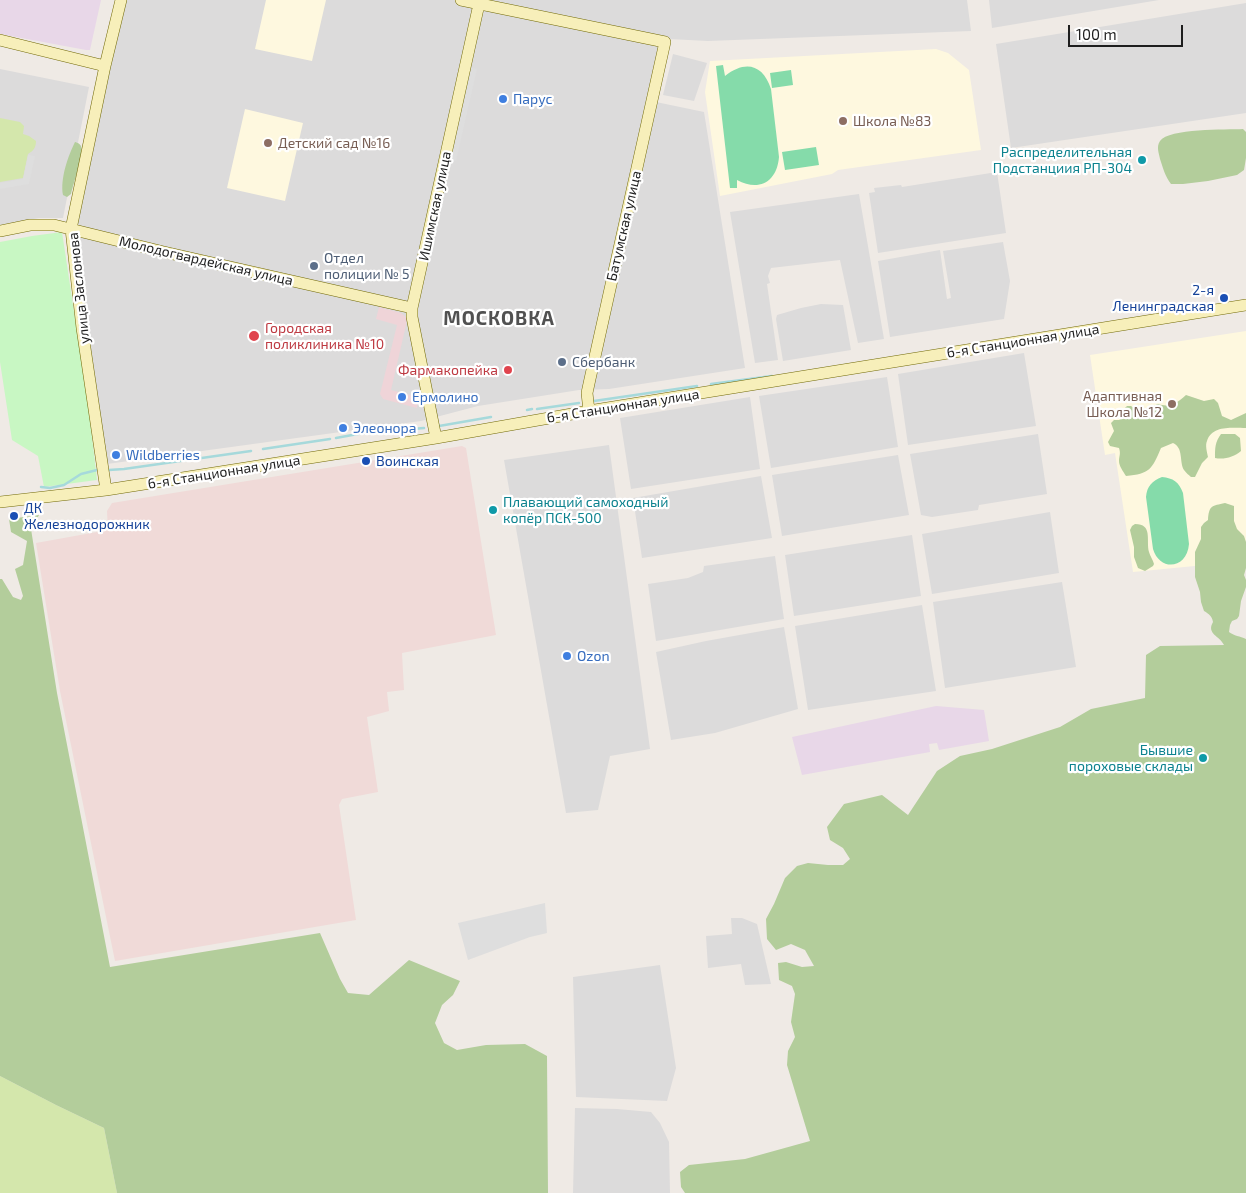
<!DOCTYPE html>
<html>
<head>
<meta charset="utf-8">
<style>
	body { margin:0 }
	#map { position:relative; width:1246px; height:1193px; overflow:hidden; background:#efeae5; font-family:"Exo 2",sans-serif }
	canvas { display:block }
	.scale { position:absolute; left:1068px; top:25px; width:115px; height:22px; box-sizing:border-box; border:2px solid #1e1e1e; border-top:0; padding-left:6px; font-size:15px; line-height:18px; white-space:nowrap; color:#1e1e1e; -webkit-text-stroke:4px #fff; paint-order:stroke }
</style>
</head>
<body>
<div id="map">
<canvas width="1246" height="1193"></canvas>
<div class="scale">100 m</div>
</div>
<script>
const g = document.querySelector('canvas').getContext('2d');
g.lineJoin = 'round';
function fillPath(path, color) { g.fillStyle = color; g.fill(path, 'evenodd'); }
function strokePath(path, color, width, dash) { g.strokeStyle = color; g.lineWidth = width; g.lineCap = dash ? 'butt' : 'round'; g.setLineDash(dash || []); g.stroke(path); }
function write(font, color, halo, rows, align = 'center') {
  g.font = font + ' "Exo 2",sans-serif'; g.lineWidth = 4.5; g.setLineDash([]); g.textBaseline = 'middle'; g.strokeStyle = halo; g.fillStyle = color; for (const [text, x, y, turn = 0] of rows) {
    g.save(); g.translate(x, y); g.rotate((+turn || 0) * Math.PI / 180); g.textAlign = isNaN(turn) ? turn : align; if (halo) g.strokeText(text, 0, 0); g.fillText(text, 0, 0); g.restore();
  }
}
const residential = new Path2D(`
	M125 0H967L971 31 708 41 669 39 656 102 704 112 745 368 609 389 579 390 478 406 421 421 107 464 74 227Z
	M989 0H1159L992 28Z
	M1246 3V113L1011 148 996 44Z
	M673 54 707 63 694 101 663 95Z
	M0 69 89 87 63 218H39L0 225Z
	M997 172 1006 233 878 253 869 193 875 192 874 188 901 185 902 187Z
	M859 194 884 339 858 343 840 260 771 268 768 276 770 283 767 284 778 360 755 363 730 212Z
	M1003 242 1010 281 1004 319 890 337 878 261 940 250 947 299 951 298 943 251Z
	M821 304 843 305 851 350 783 361 776 319 777 315 801 308Z
	M1024 353 1036 426 908 445 898 374Z
	M887 377 898 447 771 468 759 396Z
	M750 397 760 469 631 489 620 418Z
	M1038 434 1047 494 979 505 978 510 932 517 921 515 910 454Z
	M609 445 650 749 610 756 598 810 566 813 504 460Z
	M898 455 909 515 782 536 772 475Z
	M761 476 772 538 642 558 633 498Z
	M1050 512 1059 573 932 594 922 534Z
	M912 535 921 596 794 616 785 555Z
	M775 556 784 619 656 641 648 584 688 578 703 572 704 566Z
	M1062 582 1076 667 945 688 933 602Z
	M922 605 936 691 808 710 795 626Z
	M784 627 798 709 715 733 671 740 656 652 706 641Z
	M731 918H742L757 924 771 984 745 985 741 964 708 968 706 936 732 934Z
	M660 965 676 1068 667 1101 576 1097 573 977Z
	M575 1108 617 1109 651 1112 660 1123 669 1142 670 1193H573Z`);
const commercial = new Path2D(`
	M379 307 401 313 407 318 406 325 391 390 418 397 417 408 383 399 380 394 397 325 376 319Z`);
const industrial = new Path2D(`
	M0 0H101L90 50H86L0 34Z
	M936 706 984 710 989 741 939 750 937 743 929 744 930 752 802 775 792 737Z`);
const education = new Path2D(`
	M266 0H326L312 61 255 49Z
	M936 49 948 53 969 70 981 150 838 170 832 174 720 196 705 92 710 61Z
	M245 109 303 123 285 201 227 188Z
	M1246 331V561L1133 572 1115 453 1105 455 1090 355Z`);
const military = new Path2D(`
	M462 446 466 448 496 635 402 653 404 690 387 692 389 711 367 717 378 792 342 799 339 805 356 920 115 961 60 691 36 543 108 530 107 511 112 503Z`);
const grass = new Path2D(`
	M0 118 20 122 24 126 23 134 29 136 36 141C36 148 33 151 28 154L23 178 0 182Z
	M0 1076 56 1105 104 1128 117 1193H0Z`);
const forest = new Path2D(`
	M1243 129 1246 132V158L1244 170 1237 175 1208 181 1183 184H1171C1165 176 1163 168 1160 159 1159 153 1156 147 1160 141 1169 128 1226 130 1243 129Z
	M75 142C78 143 79 143 81 146 84 153 73 185 71 194L67 197 63 195C60 179 68 156 75 142Z
	M1186 395 1204 401 1214 399 1218 403 1222 416 1231 420 1246 413V428C1233 428 1212 425 1207 441 1205 445 1207 452 1208 457L1202 463 1195 477H1191C1189 475 1186 473 1184 470 1179 462 1184 448 1173 443L1161 448C1152 469 1150 474 1126 476 1123 471 1119 466 1119 461 1119 456 1121 454 1119 448L1110 446 1108 442 1114 431 1111 423 1114 420H1119L1123 418 1124 409 1127 406H1131L1135 409 1148 408 1158 404C1170 408 1177 403 1186 395Z
	M1221 434H1235L1240 438 1241 451C1234 457 1224 460 1215 458 1215 448 1215 442 1221 434Z
	M1225 503 1234 506V521L1237 529 1244 536 1246 542V568L1244 575 1246 580V587L1241 601 1239 616 1237 619 1232 621 1230 625 1229 632C1234 636 1240 636 1246 639V1193H685L681 1187 680 1172 689 1165 745 1159 810 1141 787 1065 788 1051 795 1037 791 1022 795 994 792 986 779 980 778 963 786 962 802 967 814 966 805 950 791 944 776 950 767 939 766 919 774 904 785 878 797 866 808 863 828 865H843L850 859 843 848 830 840 827 827 844 804 882 795 908 815 937 771 960 756 992 749 1060 727 1091 709 1145 698 1146 655 1160 646 1224 645C1220 636 1206 634 1213 622 1212 616 1209 614 1204 611L1201 602 1200 592 1195 577V552L1201 539V527L1204 523 1208 520C1209 505 1212 506 1225 503Z
	M39 515 31 529 57 693 110 967 320 933 340 979 348 993 369 995 409 960 460 981 453 995 442 1005 435 1023 444 1043 457 1050 486 1045 525 1044 547 1056 548 1193H117L104 1128 56 1105 0 1076V579H2L13 597 21 600 23 596 15 569 23 565 27 541 11 532 9 519Z
	M1135 524C1153 524 1146 540 1149 552 1150 556 1153 560 1154 564L1153 566 1145 571 1138 568 1134 557V547L1130 530 1132 526Z`);
const park = new Path2D(`
	M62 232 89 411 97 480 44 487 38 456 12 440 0 362V242L32 236Z`);
const pitch = new Path2D(`
	M723 65 725 76C745 60 763 64 771 89L779 157C777 182 759 192 737 180V188H730L716 66Z
	M791 70 793 85 772 88 770 73Z
	M816 147 819 165 785 170 782 152Z
	M1162 477C1173 478 1179 482 1183 493L1189 544C1187 569 1160 572 1153 549L1146 497C1147 486 1152 481 1162 477Z`);
const parking = new Path2D(`
	M468 67 477 69 456 161 447 159Z
	M28 155 35 156 29 184 0 189V183L23 179Z
	M545 903 547 933 530 937 468 960 458 923Z`);
const stream = new Path2D(`
	M711 384 772 376
	M594 401 697 386
	M537 409 579 403
	M527 410 532 409
	M439 426 491 417
	M336 438 363 433 424 428
	M263 449 330 439
	M109 470 124 469 251 451
	M41 487 50 488 64 485 81 474 97 470`);
const secondary = new Path2D(`
	M461 0 665 42 590 379 587 393 589 411
	M0 40 105 66
	M0 231 30 225H54L164 252 412 308
	M436 438 412 317V308L479 4
	M106 490 82 328 71 229 105 66 121 0
	M0 502 106 490 436 438 589 411 1246 305`);
const markers = [
	[503,99,5,"#3f7fe0"],
	[843,121,5,"#8d6e63"],
	[268,143,5,"#8d6e63"],
	[1142,160,5,"#0f9aa8"],
	[314,266,5,"#5c6f8a"],
	[1224,298,5,"#1a4fb4"],
	[254,336,6,"#e0444e"],
	[562,362,5,"#5c6f8a"],
	[508,370,5,"#e0444e"],
	[402,397,5,"#3f7fe0"],
	[1172,404,5,"#8d6e63"],
	[343,428,5,"#3f7fe0"],
	[116,455,5,"#3f7fe0"],
	[366,461,5,"#1a4fb4"],
	[493,510,5,"#0f9aa8"],
	[14,516,5,"#1a4fb4"],
	[567,656,5,"#3f7fe0"],
	[1203,758,5,"#0f9aa8"]
];
const shopNames = [
	["Парус",513,99],
	["Ермолино",412,397],
	["Элеонора",353,428],
	["Wildberries",126,455],
	["Ozon",577,656]
];
const educationNames = [
	["Школа №83",853,121],
	["Детский сад №16",278,143],
	["Адаптивная",1162,396,"right"],
	["Школа №12",1162,412,"right"]
];
const cultureNames = [
	["Распределительная",1132,152],
	["Подстанциия РП-304",1132,168],
	["Плавающий самоходный",503,502,"left"],
	["копёр ПСК-500",503,518,"left"],
	["Бывшие",1193,750],
	["пороховые склады",1193,766]
];
const streetNames = [
	["Ишимская улица",435,206,-78],
	["Батумская улица",624,226,-77],
	["Молодогвардейская улица",206,261,13],
	["улица Заслонова",79,288,-96],
	["6-я Станционная улица",1023,341,-9],
	["6-я Станционная улица",623,406,-9],
	["6-я Станционная улица",224,472,-9]
];
const serviceNames = [
	["Отдел",324,258],
	["полиции № 5",324,274],
	["Сбербанк",572,362]
];
const transitNames = [
	["2-я",1214,290,"right"],
	["Ленинградская",1214,306,"right"],
	["Воинская",376,461],
	["ДК",24,508],
	["Железнодорожник",24,524]
];
const healthNames = [
	["Городская",265,328],
	["поликлиника №10",265,344],
	["Фармакопейка",498,370,"right"]
];
const districtNames = [
	["МОСКОВКА",499,319]
];
fillPath(residential, '#dcdbdb');
fillPath(commercial, '#efd4d8');
fillPath(industrial, '#e8d7e8');
fillPath(education, '#fef8df');
fillPath(military, '#f0dad8');
fillPath(grass, '#d4e7ac');
fillPath(forest, '#b3cd9b');
fillPath(park, '#c8f7c3');
fillPath(pitch, '#85dbaa');
fillPath(parking, '#dedede');
strokePath(stream, '#a6d9db', 2.5);
strokePath(secondary, '#726a09', 12);
strokePath(secondary, '#f7efba', 11);
for (const [x, y, r, color] of markers) { const dot = new Path2D(); dot.arc(x, y, r, 0, 2 * Math.PI); g.fillStyle = color; g.fill(dot); strokePath(dot, '#fff', 2); }
write('14px', '#366cbe', '#fff', shopNames, 'left');
write('14px', '#785e54', '#fff', educationNames, 'left');
write('14px', '#0d838f', '#fff', cultureNames, 'right');
write('14px', '#1e1e1e', '#fff', streetNames);
write('14px', '#4e5e75', '#fff', serviceNames, 'left');
write('14px', '#164399', '#fff', transitNames, 'left');
write('14px', '#be3a42', '#fff', healthNames, 'left');
g.letterSpacing = '1px';
write('bold 19px', '#515151', '#fff', districtNames);
g.letterSpacing = '0px';
</script>
</body>
</html>
